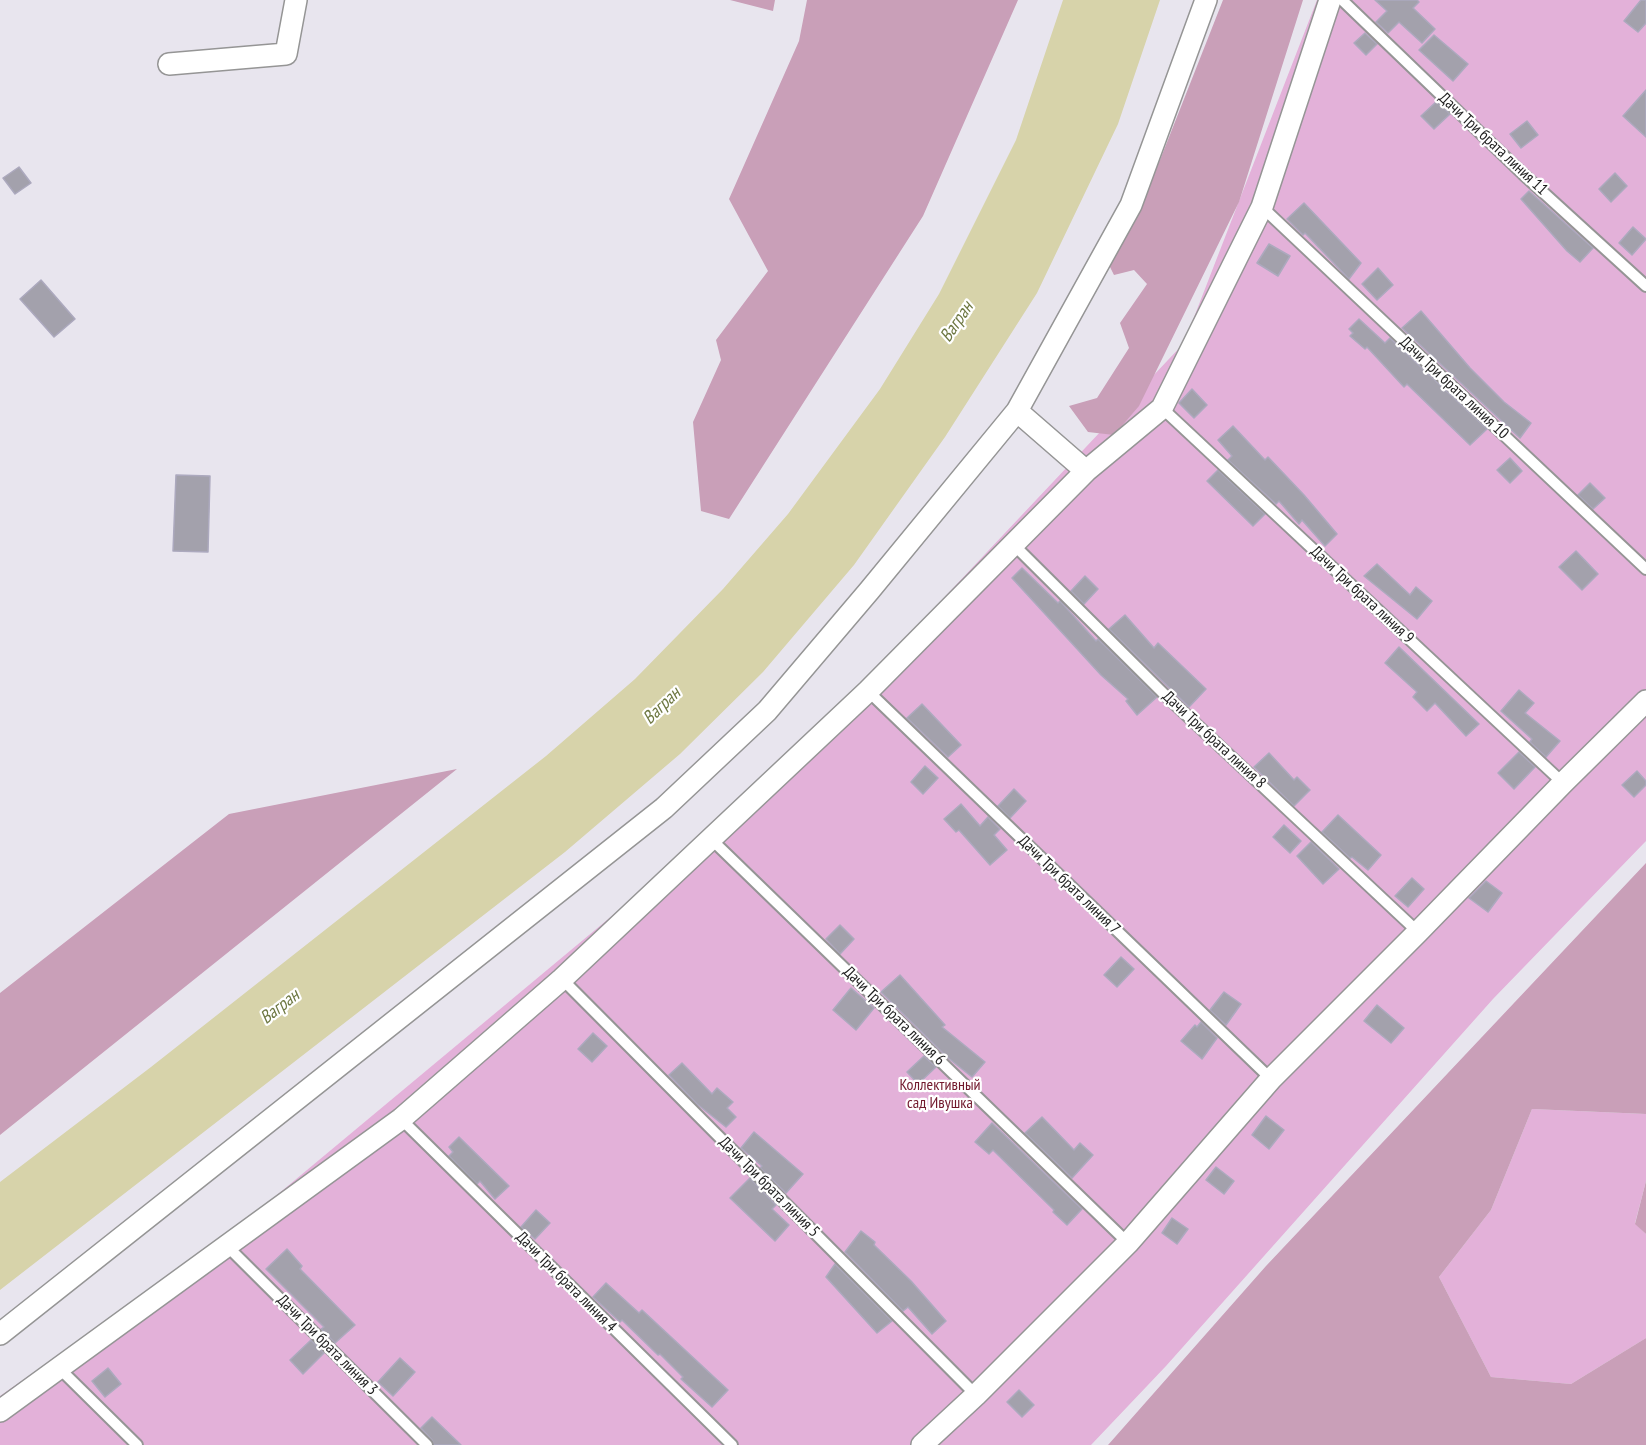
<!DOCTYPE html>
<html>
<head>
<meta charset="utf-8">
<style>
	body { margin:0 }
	canvas { display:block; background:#e8e5ee }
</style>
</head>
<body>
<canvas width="1646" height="1445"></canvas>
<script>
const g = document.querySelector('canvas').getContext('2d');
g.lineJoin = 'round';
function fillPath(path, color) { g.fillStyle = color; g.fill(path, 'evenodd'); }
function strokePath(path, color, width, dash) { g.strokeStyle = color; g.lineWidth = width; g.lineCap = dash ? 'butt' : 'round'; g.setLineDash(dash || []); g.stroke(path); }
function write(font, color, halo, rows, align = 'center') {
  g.font = font + ' "PT Sans Narrow",sans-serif'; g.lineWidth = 4.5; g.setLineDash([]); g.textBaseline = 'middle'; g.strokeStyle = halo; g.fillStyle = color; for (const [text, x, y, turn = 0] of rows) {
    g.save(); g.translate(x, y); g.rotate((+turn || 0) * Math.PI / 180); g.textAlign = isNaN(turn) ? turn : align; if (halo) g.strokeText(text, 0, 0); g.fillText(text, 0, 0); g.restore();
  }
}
const grass = new Path2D(`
	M1317 0H1646V841L1493 999 1166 1366 1091 1445H0V1396L223 1240 661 875 873 673 1184 343Z
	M1532 1109 1646 1114V1181L1635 1223 1646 1234V1338L1571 1384 1491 1377 1439 1277 1491 1210Z`);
const forest = new Path2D(`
	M730 0H775L773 11Z
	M807 0H1018L923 216 729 519 701 511 693 422 721 360 716 340 768 271 729 199 799 41Z
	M1223 0H1303L1239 202 1139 406 1114 435 1088 432 1069 406 1097 398 1129 348 1120 323 1147 284 1134 270 1114 275 1108 263 1160 160Z
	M457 769 0 1135V993L229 814Z
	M1646 863V1114L1532 1109 1491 1210 1439 1277 1491 1377 1571 1384 1646 1338V1445H1108L1266 1266Z
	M1646 1181V1234L1635 1224Z`);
const water = new Path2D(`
	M1063 0H1160L1118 124 1037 293 945 437 854 565 763 672 680 754 565 852 0 1290V1182L151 1067 546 756 635 679 723 589 788 514 880 389 939 294 1016 140Z`);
const building = new Path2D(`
	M1375 0H1417L1419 2 1413 8 1435 29 1422 43 1399 22 1388 33 1376 22 1387 11Z
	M1641 0H1646V23L1638 32 1624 21Z
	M1365 33 1377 44 1366 55 1354 43Z
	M1434 35 1468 64 1453 81 1419 50Z
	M1646 90V137L1623 116Z
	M1437 101 1450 114 1434 129 1421 116Z
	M1527 121 1538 135 1521 148 1510 134Z
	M19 167 31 183 15 194 3 178Z
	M1615 173 1627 186 1611 202 1599 189Z
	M1529 191 1593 248 1580 262 1567 251 1521 199Z
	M1304 203 1361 263 1349 279 1305 233 1303 235 1287 219Z
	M1633 227 1646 239 1632 255 1619 243Z
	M1269 244 1290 256 1278 276 1257 263Z
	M1378 268 1393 285 1377 300 1362 284Z
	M41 280 75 319 54 337 20 299Z
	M1421 311 1470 368 1504 402 1531 423 1520 438 1402 328Z
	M1359 319 1385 343 1390 338 1487 429 1470 445 1407 384 1404 387 1367 347 1365 349 1350 336 1353 333 1349 329Z
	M1192 389 1207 405 1194 418 1179 403Z
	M1233 426 1265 460 1268 457 1304 495 1337 534 1325 546 1302 520 1299 524 1279 501 1276 504 1228 460 1232 456 1218 440Z
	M1510 458 1522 471 1510 483 1497 470Z
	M1218 470 1265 514 1253 526 1207 481Z
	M176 475 210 476 208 552 173 551Z
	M1590 483 1605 498 1593 509 1578 495Z
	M1576 551 1598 574 1582 590 1559 567Z
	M1377 564 1410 595 1416 587 1432 601 1417 619 1364 576Z
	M1022 568 1058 603 1060 601 1096 641 1098 639 1157 697 1137 715 1126 701 1128 699 1101 675 1012 578Z
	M1085 576 1098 589 1084 604 1071 591Z
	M1125 615 1154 648 1158 643 1206 689 1189 707 1109 629Z
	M1399 647 1479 724 1466 736 1435 703 1427 711 1413 697 1417 692 1385 663Z
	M1519 690 1534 703 1525 713 1560 741 1546 757 1530 742 1532 739 1501 711Z
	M922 704 961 745 948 757 907 718Z
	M1519 752 1535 767 1514 789 1498 773Z
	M1269 753 1294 780 1297 777 1310 790 1294 806 1254 767Z
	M925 766 938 778 923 794 911 782Z
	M1637 771 1646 781V785L1634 797 1622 785Z
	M1014 789 1026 801 1010 818 998 806Z
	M961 804 980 826 988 817 1000 829 994 835 1007 850 990 865 959 830 956 832 944 819Z
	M1338 815 1381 855 1368 870 1352 857 1350 858 1322 832Z
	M1284 825 1301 841 1290 853 1273 837Z
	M1311 842 1339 869 1323 884 1297 856Z
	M1412 878 1424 889 1408 907 1395 896Z
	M1486 881 1502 893 1488 912 1469 898Z
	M840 925 854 939 840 954 826 939Z
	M1121 957 1134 969 1117 987 1104 975Z
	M900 975 945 1025 942 1027 985 1062 972 1077 947 1057 881 992Z
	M851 988 874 1008 856 1030 833 1010Z
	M1224 992 1241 1004 1226 1025 1210 1010Z
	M1377 1005 1404 1028 1391 1043 1364 1021Z
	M1201 1022 1217 1038 1202 1059 1181 1041 1195 1025 1197 1027Z
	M593 1033 607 1046 592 1062 578 1049Z
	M924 1056 936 1067 918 1084 907 1072Z
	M682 1063 712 1094 717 1088 733 1102 727 1108 736 1117 726 1127 697 1104 669 1075Z
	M1266 1116 1284 1130 1269 1149 1252 1135Z
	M1042 1117 1074 1150 1080 1143 1093 1155 1072 1178 1025 1133Z
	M992 1123 1082 1209 1067 1225 1053 1212 1054 1210 993 1150 989 1154 975 1142Z
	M754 1132 803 1174 786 1193 760 1168 762 1166 741 1148Z
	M459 1137 509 1186 495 1199 480 1181 477 1184 449 1156 453 1152 449 1147Z
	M1216 1167 1234 1181 1224 1194 1206 1180Z
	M750 1178 776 1205 772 1209 789 1225 775 1241 730 1198Z
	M536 1210 550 1223 535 1239 521 1227Z
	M1172 1218 1188 1229 1177 1244 1162 1233Z
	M861 1231 875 1242 874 1245 911 1281 946 1321 932 1334 908 1307 903 1311 845 1252Z
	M287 1249 302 1266 300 1269 355 1325 335 1343 321 1329 324 1327 266 1269Z
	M835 1264 892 1321 877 1333 826 1277Z
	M606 1283 639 1313 642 1310 728 1390 712 1407 681 1379 683 1377 660 1354 658 1355 622 1320 620 1322 593 1297Z
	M311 1340 324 1353 303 1374 290 1360Z
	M400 1358 415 1372 393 1396 378 1382Z
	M108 1368 121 1384 105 1397 92 1381Z
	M1019 1390 1034 1405 1022 1417 1007 1402Z
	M432 1417 461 1445H434L432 1440 421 1428Z`);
const service = new Path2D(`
	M1342 0 1523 174 1646 286
	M1262 207 1646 569
	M1162 408 1563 783
	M1013 544 1164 694 1418 932
	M868 691 1271 1079
	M711 839 1128 1243
	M562 979 976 1395
	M401 1119 732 1445
	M227 1246 427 1445
	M60 1369 137 1445`);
const minor = new Path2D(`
	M169 64 286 54 296 0
	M1017 411 1086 471
	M0 1334 664 808 767 711 869 591 1017 411 1131 205 1206 0
	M0 1411 401 1119 562 979 868 691 1086 471 1162 408 1262 207 1330 0
	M922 1445 976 1395 1128 1243 1271 1079 1418 932 1563 783 1646 701`);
const streetNames = [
	["Дачи Три брата линия 11",1493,144,43],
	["Дачи Три брата линия 10",1454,388,43],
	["Дачи Три брата линия 9",1362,595,43],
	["Дачи Три брата линия 8",1214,740,43],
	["Дачи Три брата линия 7",1069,885,44],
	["Дачи Три брата линия 6",894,1016,44],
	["Дачи Три брата линия 5",769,1187,45],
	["Дачи Три брата линия 4",566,1282,45],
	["Дачи Три брата линия 3",327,1345,45]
];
const parkNames = [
	["Коллективный",940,1085],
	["сад Ивушка",940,1103]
];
const waterNames = [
	["Вагран",957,322,-56],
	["Вагран",662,706,-44],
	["Вагран",280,1007,-38]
];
fillPath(grass, '#e3b1d9');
fillPath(forest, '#c99fb8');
fillPath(water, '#d7d3aa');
fillPath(building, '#a3a1ac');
strokePath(building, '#aca9be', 1.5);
strokePath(service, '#959595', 14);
strokePath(minor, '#959595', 24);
strokePath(service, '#fff', 10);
strokePath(minor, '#fff', 21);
write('16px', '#1e1e1e', '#fff', streetNames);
write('16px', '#71182c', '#fff', parkNames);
write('italic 18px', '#6d7741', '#fff', waterNames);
</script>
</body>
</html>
